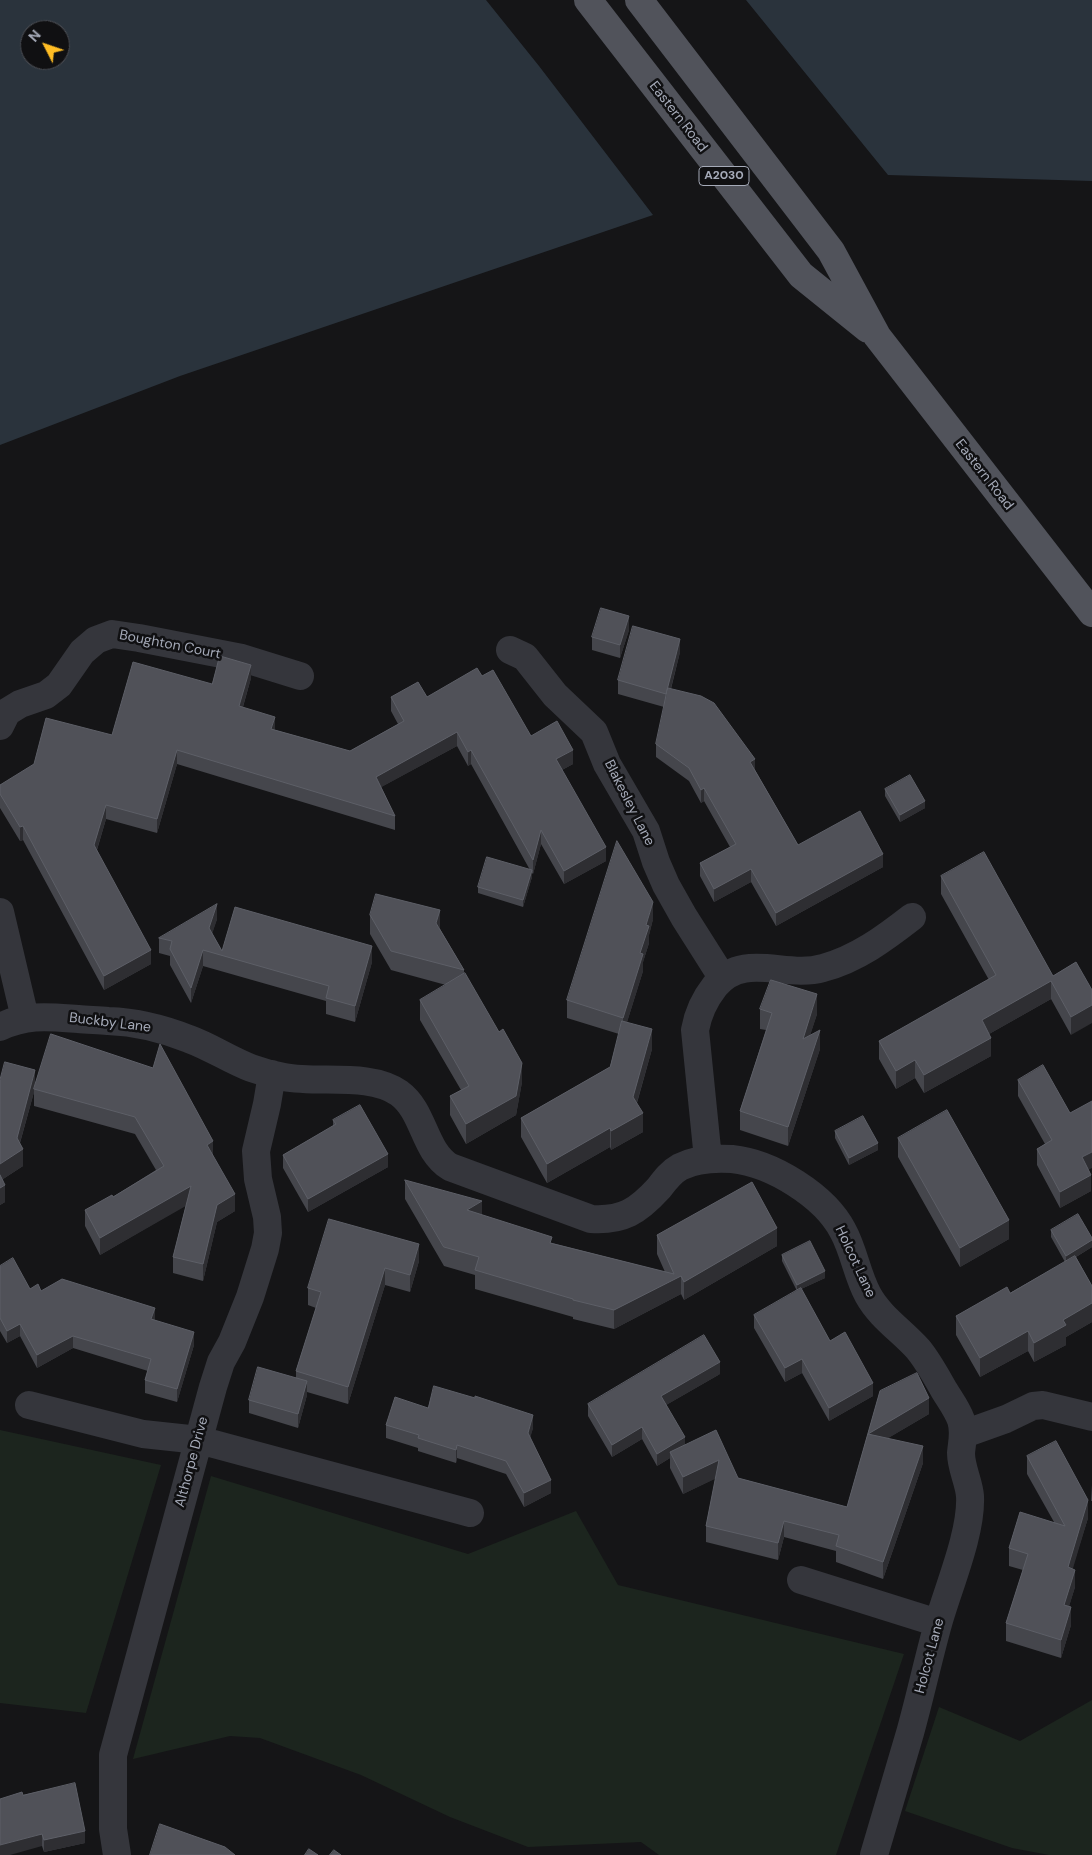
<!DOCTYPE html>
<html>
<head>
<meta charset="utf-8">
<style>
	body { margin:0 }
	#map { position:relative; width:1092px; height:1855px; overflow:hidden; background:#151517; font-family:"DM Sans",sans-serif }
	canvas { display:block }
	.north { position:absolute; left:20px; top:20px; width:50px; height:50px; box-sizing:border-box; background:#101012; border:1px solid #4c4e54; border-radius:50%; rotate:311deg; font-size:14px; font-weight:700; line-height:20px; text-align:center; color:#a5aab8 }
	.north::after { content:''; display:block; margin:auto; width:18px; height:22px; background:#ffbd24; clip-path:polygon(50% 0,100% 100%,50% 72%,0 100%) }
</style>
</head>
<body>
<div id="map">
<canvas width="1092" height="1855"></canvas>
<div class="north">N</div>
</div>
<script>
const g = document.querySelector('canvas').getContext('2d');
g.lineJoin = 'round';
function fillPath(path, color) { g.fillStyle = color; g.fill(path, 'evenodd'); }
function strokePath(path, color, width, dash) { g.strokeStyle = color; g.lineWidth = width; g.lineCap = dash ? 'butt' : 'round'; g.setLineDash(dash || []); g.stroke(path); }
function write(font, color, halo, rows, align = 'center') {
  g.font = font + ' "DM Sans",sans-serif'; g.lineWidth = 5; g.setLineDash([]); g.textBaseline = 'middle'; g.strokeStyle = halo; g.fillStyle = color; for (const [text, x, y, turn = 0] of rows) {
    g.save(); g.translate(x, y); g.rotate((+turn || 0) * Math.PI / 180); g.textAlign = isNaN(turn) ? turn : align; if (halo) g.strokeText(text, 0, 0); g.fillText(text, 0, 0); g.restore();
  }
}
const green = new Path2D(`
	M0 1430 161 1465 86 1713 0 1703Z
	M211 1476 468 1554 576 1511 618 1585 904 1654 836 1855H659L641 1842 528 1847 450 1817 361 1775 260 1738 230 1736 133 1759Z
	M1092 1700V1855H1049L1012 1848 905 1811 939 1707 1020 1741Z`);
const water = new Path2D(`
	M0 0H486L539 66 653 215 180 376 0 445ZM30 30H60V60H30Z
	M746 0H1092V181L888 175Z`);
const street = new Path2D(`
	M510 650 525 657 555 695 594 732 607 764 646 831 656 862 666 885 684 917 722 977
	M0 726 7 712 20 704 46 695 59 685 82 652 96 640 112 634 139 638 242 658 300 676
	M0 912 25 1018
	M0 1027C27 1014 49 1017 78 1019 88 1020 98 1020 108 1021 136 1022 164 1029 189 1039 211 1047 230 1060 251 1068 262 1072 273 1075 284 1077 319 1084 369 1072 399 1093 425 1112 423 1150 450 1167L591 1219C623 1221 638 1211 659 1188 665 1180 671 1172 680 1167 695 1159 715 1158 732 1159 772 1163 825 1196 843 1231 854 1251 857 1275 868 1295 880 1317 902 1331 918 1349 928 1361 936 1376 944 1390 950 1400 957 1409 961 1420 965 1432 962 1441 961 1453 961 1468 969 1482 970 1496 972 1533 948 1588 938 1624 928 1660 920 1697 910 1733 898 1774 886 1814 874 1855
	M708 1159 695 1030C698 1013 704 1000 715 986 744 951 785 979 823 968 857 959 885 938 912 917
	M29 1405 143 1434 199 1440 470 1513
	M964 1434 1006 1419 1033 1406 1043 1405 1092 1417
	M801 1580 938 1623
	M117 1855 113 1829V1755L213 1387 221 1362 232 1342 250 1297 265 1249 268 1233 267 1217 258 1179 256 1151 267 1104 272 1074`);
const primary = new Path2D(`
	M588 0 801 275 868 329
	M639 0 831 251 877 336 1092 613`);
const wall = new Path2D(`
	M629 630 620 658 592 650V637Z
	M680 652 671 689 755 770 798 845 883 867 776 926 751 882 714 902 700 876V863L730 847 704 801 701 803 689 781 656 757V744L664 707 618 694V680Z
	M482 676 531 736 573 764 562 770 606 861 564 884 541 844 533 874 532 873V877L523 907 478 893V887L530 870 471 764 468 766 457 746 381 787 395 816V830L177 764 157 833 106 819 97 850 151 964 104 990 23 840 20 841 0 808V785L112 735 212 684 251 678 243 707 275 730 350 751 398 724 391 711V697H427Z
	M885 789 925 808 900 822 885 796Z
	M941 876 1053 976 1076 962 1071 1035 1051 999 989 1034 991 1056 924 1093 915 1078 896 1089 879 1059V1041L989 980 941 894Z
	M370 915 440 929 464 970V974L522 1082 516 1115 466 1144 450 1115V1096L461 1090 420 1020V1000L446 985 391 970 370 934Z
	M217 919 212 933 222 951 372 962 355 1022 326 1014V1001L203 966 191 1003 170 965V956L159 953V938Z
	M653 919 649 935V943L643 962V971L627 1022 652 1049 637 1103 643 1132 611 1150 610 1147 547 1183 521 1137V1118L610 1067 619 1034 567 1018V1000Z
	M760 1009 817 1014 810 1035 820 1049 788 1146 740 1130V1111L766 1030 760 1029Z
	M51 1034 213 1156 235 1211 217 1222 203 1281 173 1273V1257L186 1205 100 1255 85 1226V1210L113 1197 156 1170 135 1134 34 1106V1092L20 1143 23 1166 3 1179 5 1202 0 1205V1080L35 1084Z
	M1018 1080 1088 1170 1091 1191 1060 1208 1037 1165V1149L1045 1144 1018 1096Z
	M333 1120 388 1167 308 1212 283 1168V1155L333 1126Z
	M835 1131 878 1150 849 1165 835 1138Z
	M898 1138 1009 1239 960 1267 898 1157Z
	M405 1180 482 1215 552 1243 665 1272 657 1254V1235L777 1246 684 1300 681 1294 614 1329 573 1319V1317L475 1289V1275L444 1266 405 1199Z
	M329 1219 419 1261 410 1292 385 1285 348 1404 307 1392V1395L298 1428 249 1413V1400L296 1378V1371L316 1308 308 1305V1288Z
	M1051 1230 1092 1238V1247L1076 1257 1092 1286V1322L1066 1337V1345L1034 1362 1028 1351 980 1377 956 1335V1316L1010 1293 1065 1262 1051 1237Z
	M782 1255 825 1278 801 1289 830 1341 873 1396 829 1421 802 1373 785 1382 754 1328V1315L797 1291 782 1261Z
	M0 1266 30 1289 155 1320 194 1345 177 1402 145 1393V1380L148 1371 73 1348 37 1368 20 1336 7 1343 0 1331Z
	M720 1374 666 1405 685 1445 738 1478 847 1507 880 1391 929 1414 888 1438 923 1463 883 1579 836 1562V1551L784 1537 778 1560 706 1542V1526L716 1478 683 1494 670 1468V1458L657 1466 642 1439 612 1457 588 1416V1404Z
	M428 1408 533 1428 530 1437 551 1493 524 1507 506 1474 457 1458 456 1463 418 1451V1448L386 1438V1425Z
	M1027 1456 1088 1518 1072 1569 1075 1587 1069 1606 1071 1625 1061 1658 1006 1641V1623L1023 1570 1009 1566V1548L1054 1522 1027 1474Z
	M1092 1485V1501H1091Z
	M23 1795 85 1843 44 1852 42 1846Z`);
const shadedWall = new Path2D(`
	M629 616V630L620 658V645Z
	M680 639V652L666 707V694Z
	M251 665V678L239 720V706Z
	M275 717V730L271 729Z
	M457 732V746L376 790V777Z
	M177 750V764L157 833V819Z
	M471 750V764L468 766V752Z
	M573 750V764L556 773V759Z
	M755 759V772L750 762Z
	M704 788V801L701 803V790Z
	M925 801V808L900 822V815Z
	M106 805V819L94 859V845Z
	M23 826V840L20 841V827Z
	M541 830V844L533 874V860Z
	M606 847V861L564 884V871Z
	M883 854V867L776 926V913Z
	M751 869V882L714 902V889Z
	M532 870V877L523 907V900Z
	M653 902V919L649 935V943L643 962V971L623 1035V1018L646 925Z
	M217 904V919L209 944V928Z
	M440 910V929L436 923Z
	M372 946V962L355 1022V1006Z
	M151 950V964L104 990V976Z
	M203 950V966L191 1003V988Z
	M1051 981V999L982 1038V1020Z
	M817 994V1014L803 1058V1039Z
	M1092 1005V1023L1071 1035V1017Z
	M652 1029V1049L633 1116V1097Z
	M820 1030V1049L788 1146V1127Z
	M991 1038V1056L924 1093V1075Z
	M915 1060V1078L896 1089V1071Z
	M522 1063V1082L516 1115 466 1144V1124Z
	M35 1070V1087L34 1089V1092L17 1153 23 1149V1166L0 1181V1164L17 1138Z
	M643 1113V1132L611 1150V1131Z
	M610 1128V1147L547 1183V1164Z
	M213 1141V1158L207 1145Z
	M878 1143V1150L849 1165V1158Z
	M1092 1152V1168L1082 1173V1157Z
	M388 1154V1167L308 1212V1199Z
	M1091 1175V1191L1060 1208V1192Z
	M5 1185V1202L0 1205V1188Z
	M191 1186V1203L100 1255V1238Z
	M235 1194V1211L217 1222 203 1281V1264L217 1205Z
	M482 1201V1220L467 1210Z
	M1009 1220V1239L960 1267V1248Z
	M777 1228V1246L684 1300V1282Z
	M1092 1240V1247L1066 1263V1256Z
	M419 1244V1261L410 1292V1275Z
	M385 1268V1285L348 1404V1387Z
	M825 1271V1278L797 1291V1285Z
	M681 1276V1294L614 1329V1310Z
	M1092 1303V1322L1066 1337V1345L1034 1362V1343L1063 1320Z
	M155 1308V1321L151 1319Z
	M20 1324V1336L7 1343V1331Z
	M1028 1331V1351L980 1377V1358Z
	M194 1332V1345L177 1402V1389Z
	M73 1336V1348L37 1368V1355Z
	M802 1359V1373L785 1382V1368Z
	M720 1362V1374L661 1408V1396Z
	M307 1381V1395L298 1428V1414Z
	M873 1383V1396L829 1421V1408Z
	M929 1398V1414L868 1450V1434Z
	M533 1415V1428L528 1446V1433Z
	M642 1427V1439L612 1457V1445Z
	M685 1437V1449L670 1452V1458L657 1466V1454Z
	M457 1445V1458L456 1463V1450Z
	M923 1446V1463L883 1579V1562Z
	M719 1460V1477L683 1494V1477Z
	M551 1480V1493L524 1507V1493Z
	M1088 1500V1518L1068 1585V1567Z
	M784 1521V1537L778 1560V1543Z
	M1075 1570V1587L1064 1623V1605Z
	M1071 1607V1625L1061 1658V1640Z
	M85 1831V1843L44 1852V1840Z
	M42 1834V1846L10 1855H0V1845Z`);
const building = new Path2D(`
	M601 608 629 616 620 645 592 637Z
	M633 626 680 639 666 694 618 680Z
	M220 656 251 665 239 706 275 717 271 729 350 751 404 721 391 697 418 682 427 697 477 668 482 676 493 670 531 736 557 721 573 750 556 759 606 847 564 871 541 830 533 860 471 750 468 752 457 732 376 777 395 816 177 750 157 819 106 805 94 845 151 950 104 976 23 826 20 827 0 794V785L34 764 46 718 112 735 133 662 212 684Z
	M668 688 701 696 714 703 755 759 750 762 798 845 860 811 883 854 776 913 751 869 714 889 700 863 736 844 704 788 701 790 689 768 656 744Z
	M910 775 925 801 900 815 885 789Z
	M617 841 653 902 646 925 649 926 640 953 643 954 623 1018 567 1000Z
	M984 852 1053 976 1076 962 1092 990V1005L1071 1017 1051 981 982 1020 991 1038 924 1075 915 1060 896 1071 879 1041 996 975 941 876Z
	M487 857 532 870 523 900 478 887Z
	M376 894 440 910 436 923 464 970 391 951 370 915Z
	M217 904 209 928 222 951 235 907 372 946 355 1006 326 998 329 986 203 950 191 988 170 949 172 941 159 938Z
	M465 973 499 1032 503 1029 522 1063 516 1096 466 1124 450 1096 469 1086 420 1000Z
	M771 980 817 994 803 1039 820 1030 788 1127 740 1111 772 1013 760 1009Z
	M622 1021 652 1029 633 1097 643 1113 611 1131 610 1128 547 1164 521 1118 610 1067Z
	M51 1034 153 1068 160 1044 213 1141 207 1145 235 1194 217 1205 203 1264 173 1257 191 1186 100 1238 85 1210 112 1195 113 1197 164 1166 135 1117 34 1089Z
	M5 1062 35 1070 17 1138 23 1149 0 1164V1080Z
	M1043 1065 1070 1113 1092 1101V1152L1082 1157 1091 1175 1060 1192 1037 1149 1052 1140 1018 1080Z
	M360 1105 388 1154 308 1199 283 1155 336 1124 333 1120Z
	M947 1110 1009 1220 960 1248 898 1138Z
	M863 1116 878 1143 849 1158 835 1131Z
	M0 1175 5 1185 0 1188Z
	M405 1180 482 1201 467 1210 552 1237 550 1243 674 1274 657 1235 752 1182 777 1228 684 1282 681 1276 614 1310 573 1300V1299L475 1270 479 1257 444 1247Z
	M1078 1214 1092 1238V1240L1066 1256 1051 1230Z
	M329 1219 419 1244 410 1275 385 1268 348 1387 296 1371 321 1292 308 1288Z
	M810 1241 825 1271 797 1285 782 1255Z
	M1075 1256 1092 1286V1303L1063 1320 1066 1325 1034 1343 1028 1331 980 1358 956 1316 1007 1287 1010 1293Z
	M13 1258 30 1289 38 1284 41 1291 62 1279 155 1308 151 1319 194 1332 177 1389 145 1380 151 1359 73 1336 37 1355 20 1324 7 1331 0 1318V1266Z
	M801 1288 830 1341 845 1332 873 1383 829 1408 802 1359 785 1368 754 1315Z
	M704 1335 720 1362 661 1396 685 1437 657 1454 642 1427 612 1445 588 1404Z
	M258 1367 307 1381 298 1414 249 1400Z
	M917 1373 929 1398 868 1434 923 1446 883 1562 836 1546 839 1535 784 1521 778 1543 706 1526 719 1460 683 1477 670 1452 716 1430 738 1478 847 1507 880 1391Z
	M434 1386 475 1398V1396L533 1415 528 1433 551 1480 524 1493 506 1461 457 1445 456 1450 418 1438 419 1435 386 1425 395 1397 428 1408Z
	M1056 1441 1088 1500 1068 1567 1075 1570 1064 1605 1071 1607 1061 1640 1006 1623 1028 1554 1009 1548 1020 1512 1065 1526 1027 1456Z
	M75 1783 85 1831 44 1840 42 1834 0 1845V1799L22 1792 23 1795Z
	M160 1824 225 1847 235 1855H150Z
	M309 1849 318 1855H305Z
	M334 1850 341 1855H330Z`);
const shields = [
	[724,176,50]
];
const shieldNames = [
	["A2030",724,176]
];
const streetNames = [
	["Eastern Road",678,117,52],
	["Eastern Road",984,475,52],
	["Boughton Court",170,645,11],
	["Blakesley Lane",629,803,63],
	["Buckby Lane",110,1023,7],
	["Holcot Lane",855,1262,65],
	["Althorpe Drive",192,1462,-75],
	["Holcot Lane",930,1656,-75]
];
fillPath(green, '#1c251e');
fillPath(water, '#2a333c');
strokePath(street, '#35363c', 28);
strokePath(primary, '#51535b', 28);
fillPath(wall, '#45464c');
fillPath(shadedWall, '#2e2e32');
fillPath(building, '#505158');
strokePath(building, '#5d5f67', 1);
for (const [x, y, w] of shields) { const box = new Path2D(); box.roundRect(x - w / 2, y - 9.5, w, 19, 4); g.fillStyle = '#101012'; g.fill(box); strokePath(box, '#a5aab8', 1); }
write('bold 12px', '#a5aab8', null, shieldNames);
write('14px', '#a5aab8', '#101012', streetNames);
</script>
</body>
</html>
